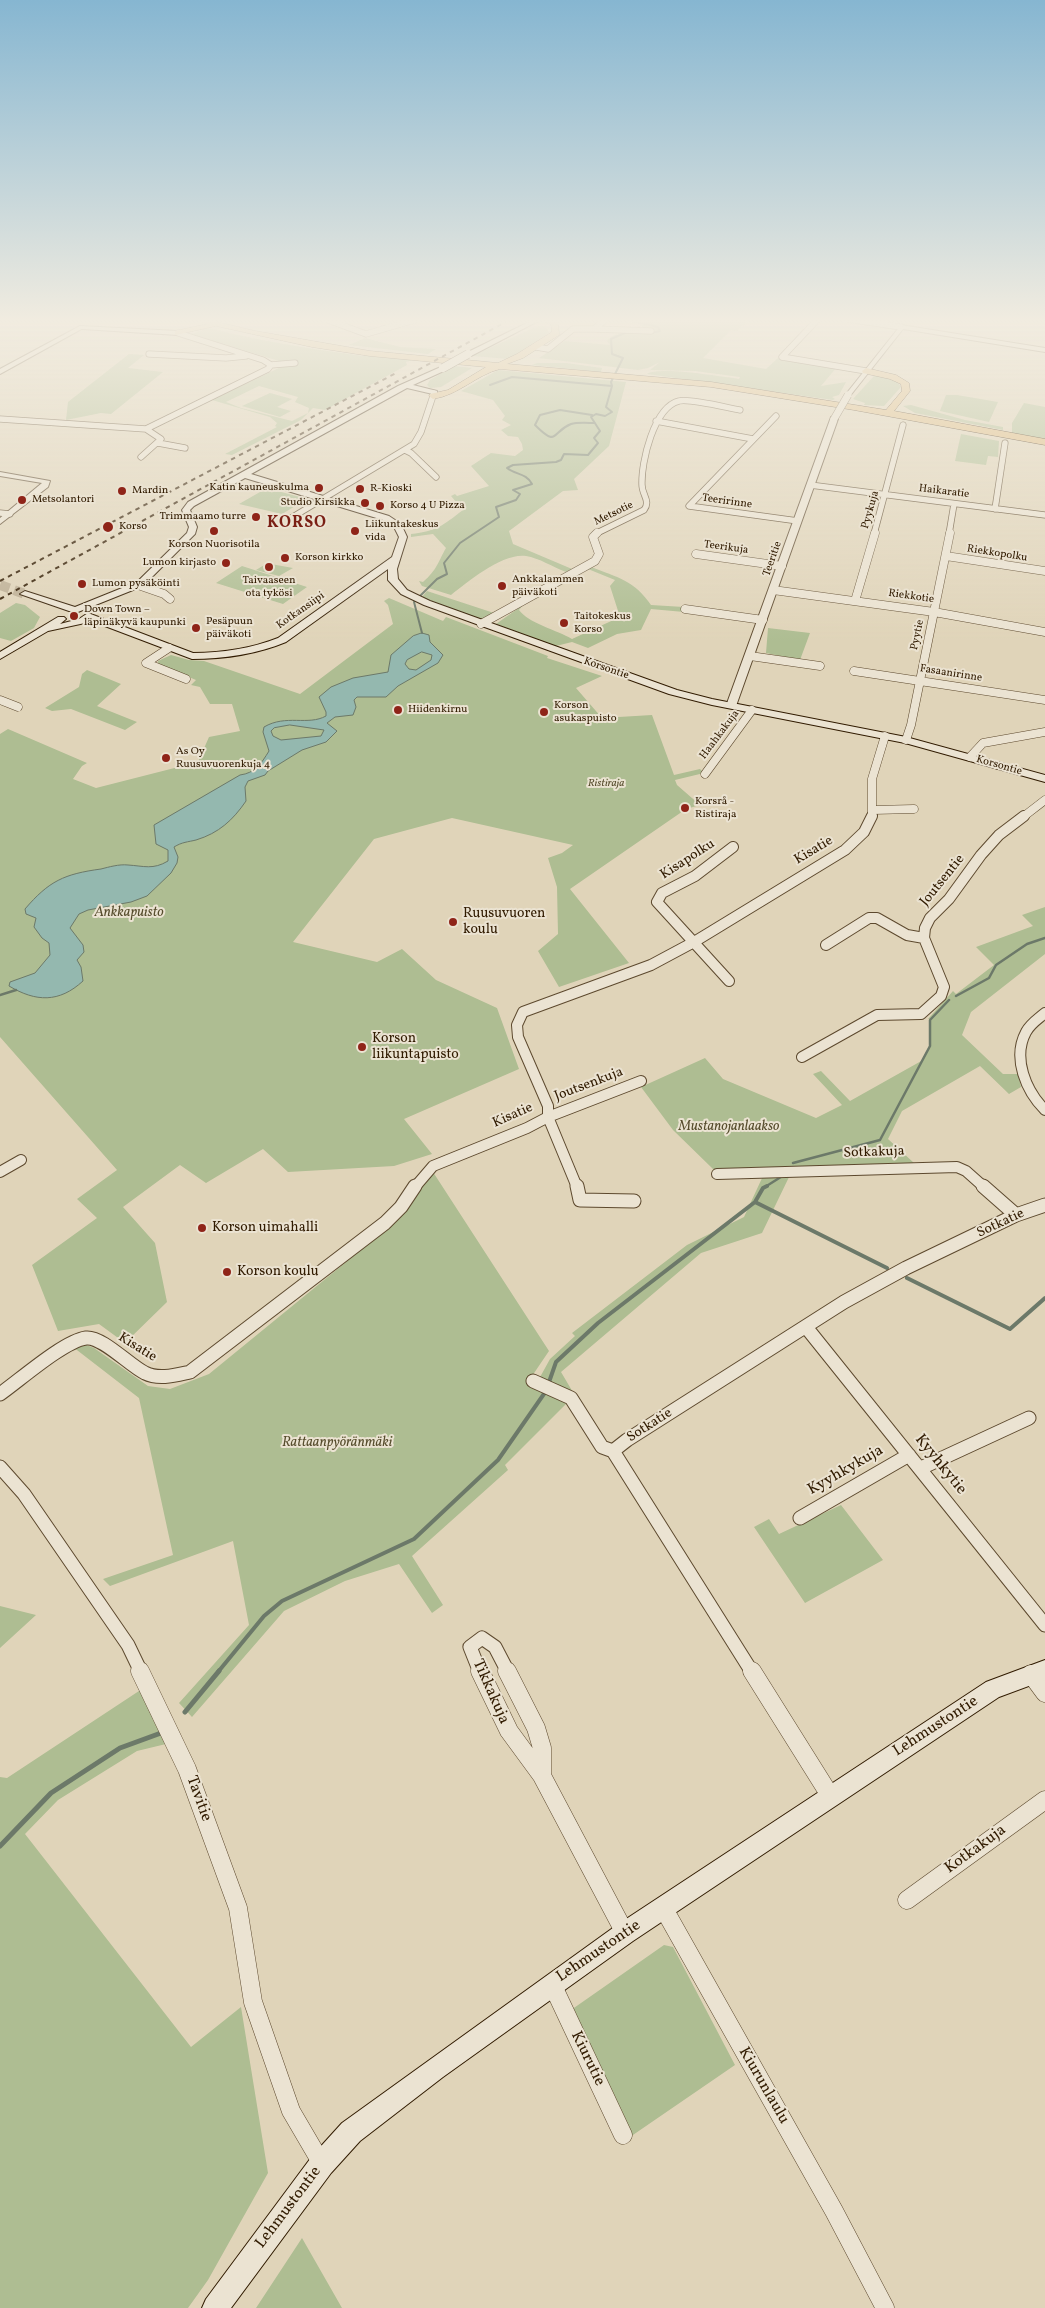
<!DOCTYPE html>
<html>
<head>
<meta charset="utf-8">
<style>
	body { margin:0 }
	canvas { display:block; background:#e0d4b9 }
</style>
</head>
<body>
<canvas width="1045" height="2308"></canvas>
<script>
const g = document.querySelector('canvas').getContext('2d');
g.lineJoin = 'round';
function fillPath(path, color) { g.fillStyle = color; g.fill(path, 'evenodd'); }
function strokePath(path, color, width, dash) { g.strokeStyle = color; g.lineWidth = width; g.lineCap = dash ? 'butt' : 'round'; g.setLineDash(dash || []); g.stroke(path); }
function write(font, color, halo, rows, align = 'center') {
  g.font = font + ' Vollkorn,serif'; g.lineWidth = 4; g.setLineDash([]); g.textBaseline = 'middle'; g.strokeStyle = halo; g.fillStyle = color; for (const [text, x, y, turn = 0] of rows) {
    g.save(); g.translate(x, y); g.rotate((+turn || 0) * Math.PI / 180); g.textAlign = isNaN(turn) ? turn : align; if (halo) g.strokeText(text, 0, 0); g.fillText(text, 0, 0); g.restore();
  }
}
const green = new Path2D(`
	M625 319H750L737 331 731 330 703 358 766 369 778 358 837 367 821 386 846 382 839 395 832 397 835 399 833 400 647 374C659 366 723 377 739 379L740 377 695 371 650 370 660 362 648 368 638 370 539 358 565 341 610 345 607 341C615 330 633 335 643 328L640 324 624 321Z
	M538 326H545L549 333 509 359 472 356Z
	M209 328C260 341 311 349 363 356L367 353 416 359 406 362 407 365 325 410 313 408 301 420 232 455 225 454 277 427 275 426 277 423 270 417 212 400 283 366 279 361 191 334ZM259 386 298 397 295 402 309 408 308 413 292 421 241 408 226 402Z
	M365 338 400 347 436 349 428 354 349 345Z
	M129 354 144 355 128 368 163 372 111 414 101 413 66 420 68 402Z
	M537 363H566L602 368 601 372 532 365Z
	M454 366 472 368 441 387 430 388 427 385 430 380Z
	M498 370 626 382 609 446 574 479 578 490 563 491 509 531 513 544 572 569 566 572C553 567 539 558 526 556 502 553 469 581 451 595L422 586 419 581 423 582C437 570 438 562 446 548L433 534 411 537V534C437 531 442 526 463 510L451 496 455 494 457 496 489 486 471 466 491 453 515 456 523 450 522 444 518 437 508 436 501 430 511 425 502 420 505 416 493 400 461 391Z
	M874 376C884 376 896 377 901 387L884 406 864 405 865 403 853 399Z
	M270 393 292 399 277 407 291 411 280 417 242 406Z
	M946 395H957L998 402 989 422 940 411Z
	M1024 403 1045 407V440L1012 434V423Z
	M911 405 965 420 1003 427V430L915 413 903 406Z
	M961 434 999 441 998 457 988 456 986 465 955 461Z
	M267 488 307 499 282 514 239 504Z
	M269 562 271 564 293 568 279 576 256 570Z
	M242 566 307 587 283 604 216 583Z
	M591 567C617 577 635 581 651 605L684 607V612L651 609 641 630 617 634 588 648 572 642 556 646 496 624 523 605 519 610C528 623 557 630 572 639L620 617 610 586 615 580 588 569Z
	M427 591 494 613 481 620 422 597Z
	M389 598 443 621 446 617 548 656 547 658 602 676 576 688 602 718 652 715 674 775 700 769 704 773 675 780 677 785 700 805 686 809 570 889 629 963 559 987 538 951 558 934 557 887 548 858 562 853 573 845 452 818 374 839 293 942 377 962 402 949 436 980 497 1008 519 1069 404 1119 432 1154 394 1166 288 1172 263 1149 206 1183 180 1165 123 1207 155 1243 167 1302 125 1343 99 1324 58 1331 32 1265 97 1218 77 1199 117 1170 0 1037V734L8 729 87 763 82 766 73 779 96 788 198 762 209 737 240 731 232 704H210L200 687 191 685 196 680 158 664V661L171 655 189 660 204 661 300 694 393 624 388 605 384 601Z
	M16 603 25 605 40 617 34 628 11 641 0 638V613Z
	M768 628 810 633 800 660 766 653Z
	M87 670 121 684 97 706 137 722 125 730 71 709 52 711 45 708 79 687 82 674Z
	M1045 907V954L971 1012 962 1035 1003 1074H1018L1021 1087 1009 1094 980 1066 902 1111 888 1139 914 1163 713 1169 673 1130 641 1087 705 1058 723 1079 816 1118 842 1105 813 1074 821 1071 850 1101 923 1060 931 1045V1019H928L953 991 956 994 994 965 976 947 1033 926 1022 915Z
	M433 1172 549 1351 528 1382 568 1402 505 1465 508 1470 412 1556 443 1605 432 1613 399 1564 345 1581 284 1611 192 1717 179 1703 249 1625 233 1541 110 1586 103 1579 173 1555 139 1398 73 1347 84 1344 94 1348 148 1386 170 1389 209 1374 400 1218Z
	M790 1175 762 1233 701 1253 561 1372 574 1394 539 1379 550 1359 575 1336 572 1333 687 1245 744 1217 763 1176Z
	M841 1505 883 1560 805 1603 754 1527 769 1519 779 1534Z
	M0 1606 36 1615 0 1648Z
	M142 1689 166 1744 137 1751 58 1800 25 1834 191 2047 241 2007 268 2173 208 2280 188 2308H0V1777L7 1778Z
	M664 1945 673 1947 735 2065 630 2137 571 2010Z
	M302 2238 342 2308H256Z`);
const water = new Path2D(`
	M422 633 429 635 430 642 443 655 438 663 398 686 386 697H357L354 700 356 707 353 715 335 717 327 723 337 731 326 742 302 750 268 771 265 775 248 781 245 787 246 801C233 820 219 833 196 840 188 842 182 842 174 847L178 857 177 863 171 873 147 896 131 902 88 910 79 914 70 928 83 945 84 952 77 960 81 967 83 981C59 1003 36 1002 9 986L10 982 35 973 50 955 49 943 42 938 34 927 36 918 26 914 25 909C49 881 64 874 101 869 109 867 119 864 128 865 144 866 153 870 168 861V850L156 844 154 825 240 775C255 773 261 764 269 751L263 732 264 727C286 714 308 726 326 716V712L319 697 331 687 353 678 388 672 391 655 413 636ZM422 652 432 655 431 660 416 670 409 669 405 664 407 660ZM290 725 324 730 321 736 281 740 273 736 271 731 274 728Z`);
const streamFar3 = new Path2D(`
	M632 319 630 320 658 327 660 331 651 333
	M490 385 512 377 612 386
	M592 415 560 410 540 415 535 425C558 448 551 432 571 424 577 422 588 423 595 423
	M422 633 414 602 437 579 447 574 444 563 460 543 499 517 496 507 516 500 520 494 513 490 532 484C526 473 516 475 507 468L513 465 556 462 561 460 564 454 588 455 598 443 594 438 600 431 591 417 596 414 605 416 612 412 606 407 612 386 611 382 623 358 612 354 611 339 627 332`);
const streamFar2 = new Path2D(`
	M0 995 16 990
	M956 996 989 978 996 965 1027 944 1045 938
	M793 1163 880 1140 930 1046V1020L949 1000
	M765 1187 784 1175`);
const streamFar1 = new Path2D(`
	M755 1202 887 1268
	M907 1278 1010 1329 1045 1298
	M548 1385 556 1362 598 1323 755 1202 763 1188 767 1186
	M218 1672 264 1616 282 1601 414 1539 498 1460 546 1391`);
const stream = new Path2D(`
	M185 1712 219 1671
	M0 1846 51 1793 120 1748 161 1733`);
const secondaryTunnel = new Path2D(`
	M0 585 25 594`);
const minorFar4 = new Path2D(`
	M325 319 366 334 418 319
	M847 319 901 327
	M594 329 651 331
	M536 347 548 349 573 329H594L606 319
	M149 354 226 358 246 356
	M782 357 866 371
	M782 357 818 319
	M271 365 295 363
	M776 416 689 506 798 521
	M0 419 146 429 268 369 271 365 263 360 178 333
	M656 421 753 439
	M158 443 185 448
	M405 450 411 453 436 477
	M141 457 161 439 146 429
	M810 485 1045 515
	M995 509 1005 443
	M0 513 10 514
	M291 518 414 444 421 432 434 393
	M595 534 644 510C651 501 642 495 642 485 641 462 654 407 679 401 689 398 728 408 740 410
	M874 534 903 425
	M949 534 954 504`);
const minorFar3 = new Path2D(`
	M696 554 782 566
	M946 556 1045 571
	M138 585 164 594 170 599
	M773 590 934 612 1045 632
	M855 601 875 533
	M685 609 763 620
	M481 624 595 561 599 554 593 537 597 533
	M169 648 146 663 186 679
	M750 656 820 666
	M854 671 1045 700
	M0 700 18 707
	M906 740 911 725 950 533
	M970 757 983 743 1045 732
	M705 774 752 710
	M873 810 914 809
	M872 817V779L885 736
	M1023 817 1045 800`);
const minorFar2 = new Path2D(`
	M826 945 869 918H877L907 935 924 938
	M729 981 657 902 662 893 695 876 733 847
	M1045 1013C1038 1019 1030 1024 1026 1032 1012 1058 1026 1091 1045 1110
	M802 1057 877 1015 921 1014 941 996 944 987 924 938 925 928 930 918 949 899 981 855 999 835 1024 816
	M0 1172 21 1160
	M717 1174 957 1167 966 1171 984 1187
	M415 1187 433 1166 527 1128 548 1117V1106L518 1037 517 1025 523 1012 651 965 694 942 845 850 864 832 872 816
	M577 1187 548 1117 641 1081`);
const minorFar1 = new Path2D(`
	M577 1186 580 1200 634 1201
	M983 1186 1016 1215
	M806 1327 1045 1625
	M533 1381 571 1398 602 1447 613 1451
	M0 1394C20 1380 64 1341 86 1338 102 1336 130 1366 145 1373 159 1380 176 1375 190 1372L385 1223 401 1207 415 1186
	M0 1467 24 1494 128 1645 141 1672
	M921 1468 1029 1418
	M800 1518 909 1455
	M480 1672 470 1647 482 1638 495 1647 508 1672
	M752 1672 613 1451 627 1440 844 1302 906 1268 1016 1215 1045 1205`);
const minor = new Path2D(`
	M140 1671 187 1769 238 1908 253 2002 291 2111 322 2164
	M480 1671 509 1731 542 1776
	M507 1671 536 1728 542 1748V1776
	M752 1671 831 1797
	M1031 1674 1045 1693
	M542 1776 625 1933
	M907 1900 1045 1800
	M664 1909 834 2211 885 2308
	M552 1984 623 2135`);
const tertiary = new Path2D(`
	M901 325 1045 348V352L903 329 850 396H846V394Z
	M80 326 85 327 0 374V369Z
	M831 417 838 419 736 706 734 708H728L726 706Z
	M0 472 50 481 48 487 0 524V518L42 483 0 476Z`);
const secondary = new Path2D(`
	M535 319H542L471 356 464 354Z
	M80 326 178 331 181 333 178 335 82 329 79 327Z
	M443 366 447 368 446 370 413 385 437 391V395L407 388 251 474 389 516 401 524 407 537 397 569 398 579 407 590 430 601 677 690 712 699 906 737 1045 775V782L905 743 712 705 669 694 424 605 401 594 388 580V569L286 642C257 654 223 659 192 659L89 620 85 623 48 631 0 659V652L58 617H64L66 619 60 624 79 619 88 613 193 653C221 653 253 648 278 638L392 557 399 537 394 527 383 520 245 478 194 506 190 510 197 527 195 534 143 586 78 612 69 611 20 594 25 591 75 607 137 582 187 533 189 527 182 510 188 502 398 386Z
	M1045 1660V1680L999 1697 633 1941 443 2077 360 2141 331 2173 231 2308H202L206 2299 313 2155 342 2123 617 1925 986 1682Z`);
const primary = new Path2D(`
	M194 319H205L255 331 370 351 498 363 517 354 552 332 551 324 536 319H547L558 321 559 335 523 358 507 364 711 382 886 410 902 391 901 384 890 379 863 373 862 371 866 368 896 375 909 383 910 391 894 411 1045 439V445L854 410 711 387 500 369C476 375 459 395 433 399L429 396 430 394 448 390 486 367 370 356 312 347 216 326 175 335V331L207 324Z`);
const rail = new Path2D(`
	M0 581 398 372
	M0 599 511 319`);
const tertiaryBridge = new Path2D(`
	M834 419 848 395`);
const secondaryBridge = new Path2D(`
	M443 368 468 354`);
const markers = [
	[319,488,5,"#8f2418"],
	[360,489,5,"#8f2418"],
	[122,491,5,"#8f2418"],
	[22,500,5,"#8f2418"],
	[365,503,5,"#8f2418"],
	[380,506,5,"#8f2418"],
	[256,517,5,"#8f2418"],
	[108,527,6,"#8f2418"],
	[214,531,5,"#8f2418"],
	[355,531,5,"#8f2418"],
	[285,558,5,"#8f2418"],
	[226,563,5,"#8f2418"],
	[269,567,5,"#8f2418"],
	[82,584,5,"#8f2418"],
	[502,586,5,"#8f2418"],
	[74,616,5,"#8f2418"],
	[564,623,5,"#8f2418"],
	[196,628,5,"#8f2418"],
	[398,710,5,"#8f2418"],
	[544,712,5,"#8f2418"],
	[166,758,5,"#8f2418"],
	[685,808,5,"#8f2418"],
	[453,922,5,"#8f2418"],
	[362,1047,5,"#8f2418"],
	[202,1228,5,"#8f2418"],
	[227,1272,5,"#8f2418"]
];
const farPoinames = [
	["Katin kauneuskulma",309,488,"right"],
	["R-Kioski",370,489],
	["Mardin",132,491],
	["Metsolantori",32,500],
	["Studio Kirsikka",355,503,"right"],
	["Korso 4 U Pizza",390,506],
	["Trimmaamo turre",246,517,"right"],
	["Liikuntakeskus",365,525],
	["vida",365,538],
	["Korso",119,527],
	["Korson Nuorisotila",214,545,"center"],
	["Korson kirkko",295,558],
	["Lumon kirjasto",216,563,"right"],
	["Ankkalammen",512,580],
	["päiväkoti",512,593],
	["Taivaaseen",269,581,"center"],
	["ota tykösi",269,594,"center"],
	["Lumon pysäköinti",92,584],
	["Down Town –",84,610],
	["läpinäkyvä kaupunki",84,623],
	["Taitokeskus",574,617],
	["Korso",574,630],
	["Pesäpuun",206,622],
	["päiväkoti",206,635],
	["Korson",554,706],
	["asukaspuisto",554,719],
	["Hiidenkirnu",408,710],
	["As Oy",176,752],
	["Ruusuvuorenkuja 4",176,765],
	["Korsrå -",695,802],
	["Ristiraja",695,815]
];
const farStreetnames = [
	["Haikaratie",944,492,7],
	["Teeririnne",727,502,8],
	["Pyykuja",871,510,-74],
	["Metsotie",614,514,-26],
	["Teerikuja",726,548,8],
	["Riekkopolku",997,554,9],
	["Teeritie",773,559,-71],
	["Riekkotie",911,597,8],
	["Kotkansiipi",301,611,-35],
	["Pyytie",918,635,-78],
	["Korsontie",606,669,19],
	["Fasaanirinne",951,674,9],
	["Haahkakuja",720,735,-53],
	["Korsontie",999,766,16]
];
const farParknames = [
	["Ristiraja",606,784]
];
const streetNames = [
	["Kisatie",814,851,-31],
	["Kisapolku",688,860,-33],
	["Joutsentie",943,881,-51],
	["Joutsenkuja",589,1085,-21],
	["Kisatie",513,1116,-24],
	["Sotkakuja",874,1153,-2],
	["Sotkatie",1001,1224,-25],
	["Kisatie",137,1348,32],
	["Sotkatie",650,1426,-33]
];
const parkNames = [
	["Ankkapuisto",129,913],
	["Mustanojanlaakso",729,1127],
	["Rattaanpyöränmäki",337,1443]
];
const poiNames = [
	["Ruusuvuoren",463,914],
	["koulu",463,930],
	["Korson",372,1039],
	["liikuntapuisto",372,1055],
	["Korson uimahalli",212,1228],
	["Korson koulu",237,1272]
];
const farDistrictnames = [
	["KORSO",297,524]
];
const nearStreetnames = [
	["Kyyhkytie",940,1465,51],
	["Kyyhkykuja",846,1471,-30],
	["Tikkakuja",490,1692,66],
	["Lehmustontie",936,1727,-33],
	["Tavitie",198,1799,70],
	["Kotkakuja",976,1850,-36],
	["Lehmustontie",599,1952,-34],
	["Kiurutie",587,2059,64],
	["Kiurunlaulu",763,2086,60],
	["Lehmustontie",289,2208,-53]
];
fillPath(green, '#aebd92');
fillPath(water, '#94b8af');
strokePath(water, '#6c7969', 1);
strokePath(streamFar3, '#6c7969', 2);
strokePath(streamFar2, '#6c7969', 2.5);
strokePath(streamFar1, '#6c7969', 4);
strokePath(stream, '#6c7969', 5);
strokePath(secondaryTunnel, '#bdaf94', 10, [10, 5]);
strokePath(minorFar4, '#5d492e', 7);
strokePath(minorFar3, '#5d492e', 9);
strokePath(minorFar2, '#5d492e', 12);
strokePath(minorFar1, '#5d492e', 15);
strokePath(minor, '#5d492e', 19);
strokePath(tertiary, '#5d492e', 2);
strokePath(secondary, '#311b00', 2);
strokePath(primary, '#311b00', 1);
strokePath(minorFar4, '#ebe3d2', 5.5);
strokePath(minorFar3, '#ebe3d2', 8);
strokePath(minorFar2, '#ebe3d2', 10);
strokePath(minorFar1, '#ebe3d2', 13);
strokePath(minor, '#ebe3d2', 18);
fillPath(tertiary, '#ebe3d2');
fillPath(secondary, '#ebe3d2');
fillPath(primary, '#e0ba7c');
strokePath(rail, '#311b00', 2, [4.5, 4.5]);
strokePath(tertiaryBridge, '#5d492e', 8, []);
strokePath(secondaryBridge, '#311b00', 9, []);
strokePath(tertiaryBridge, '#ebe3d2', 7);
strokePath(secondaryBridge, '#ebe3d2', 8);
const sky = g.createLinearGradient(0, 0, 0, 642);
sky.addColorStop(0, '#86b6d1');
sky.addColorStop(0.5, '#f1ece0');
sky.addColorStop(1, '#f1ece000');
g.fillStyle = sky;
g.fillRect(0, 0, 1045, 642);
for (const [x, y, r, color] of markers) { const dot = new Path2D(); dot.arc(x, y, r, 0, 2 * Math.PI); g.fillStyle = color; g.fill(dot); strokePath(dot, '#ebe3d2', 2); }
write('11px', '#311b00', '#ebe3d2', farPoinames, 'left');
write('11px', '#311b00', '#ebe3d2', farStreetnames);
write('italic 11px', '#564c2c', '#ebe3d2', farParknames);
write('14px', '#311b00', '#ebe3d2', streetNames);
write('italic 14px', '#564c2c', '#ebe3d2', parkNames);
write('14px', '#311b00', '#ebe3d2', poiNames, 'left');
g.letterSpacing = '1px';
write('bold 16px', '#7a1f14', '#ebe3d2', farDistrictnames);
g.letterSpacing = '0px';
write('16px', '#311b00', '#ebe3d2', nearStreetnames);
</script>
</body>
</html>
